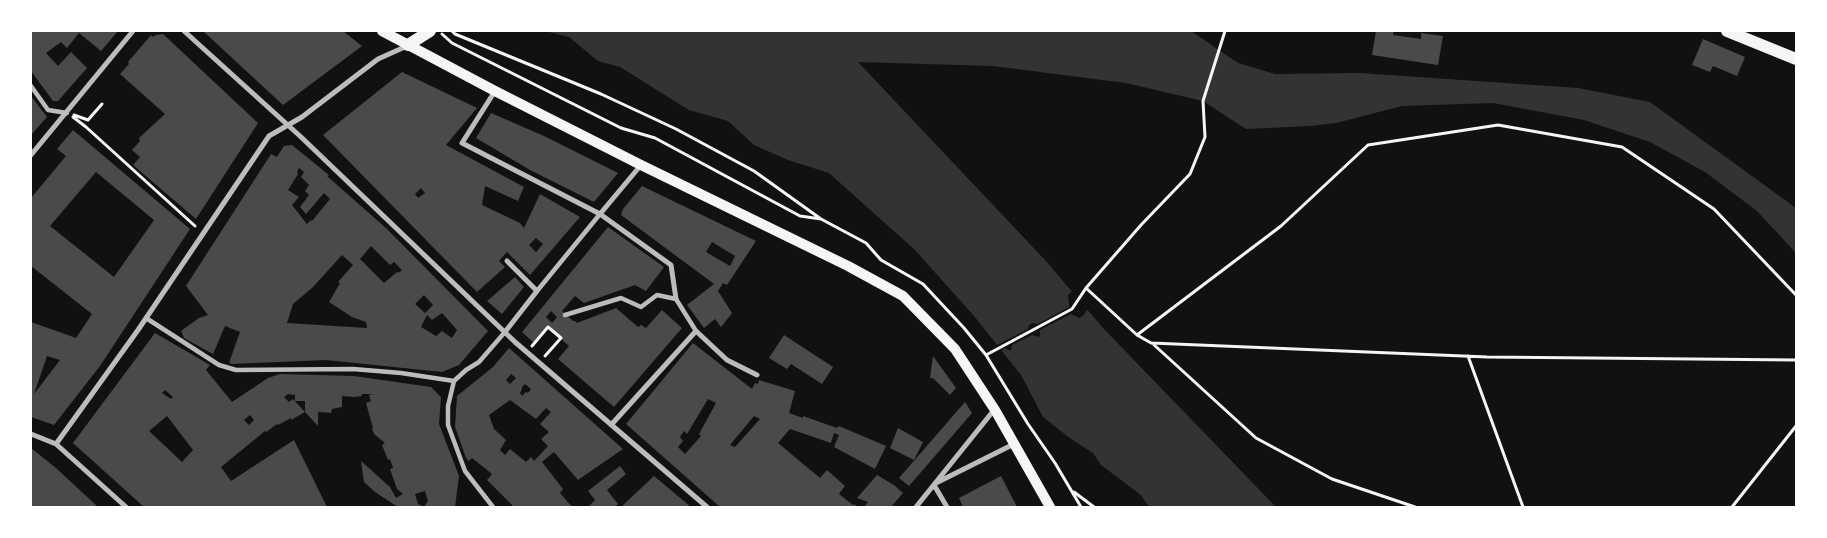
<!DOCTYPE html>
<html>
<head>
<meta charset="utf-8">
<style>
	body { margin:0 }
	#map { position:relative; width:1827px; height:538px; overflow:hidden; background:#111; font-family:"Noto Sans",sans-serif }
	canvas { display:block }
	.frame { position:absolute; inset:0; border:32px solid #fff; pointer-events:none }
</style>
</head>
<body>
<div id="map">
<canvas width="1827" height="538"></canvas>
<div class="frame"></div>
</div>
<script>
const g = document.querySelector('canvas').getContext('2d');
g.lineJoin = 'round';
function fillPath(path, color) { g.fillStyle = color; g.fill(path, 'evenodd'); }
function strokePath(path, color, width, dash) { g.strokeStyle = color; g.lineWidth = width; g.lineCap = dash ? 'butt' : 'round'; g.setLineDash(dash || []); g.stroke(path); }
const water = new Path2D(`
	M545 31H1191L1238 63 1275 74 1360 73 1578 88 1650 102 1796 208V253L1757 211 1705 172 1650 142 1584 120 1493 103 1402 106 1336 123 1310 126 1246 129 1203 101 1126 83 993 66 858 62 1045 260 1103 328 1276 507H1149L1141 495 1101 465 1093 453 1071 439 1043 417 1021 375 974 316 915 250 829 173 788 160 754 145 728 121 689 110 620 67 598 61 569 37Z`);
const pier = new Path2D(`
	M1074 290 1089 307 1083 316 1079 318 1071 314 1040 330V337L1032 335 1012 345 1011 351 1005 348 999 352 995 346 1028 329 1029 325 1033 323 1038 324 1069 307 1068 295Z`);
const building = new Path2D(`
	M31 31H118L101 51 79 33 67 48 61 42 46 53 58 66 71 52 87 68 58 101H53L31 71Z
	M203 31H343L362 46 283 105Z
	M1376 31H1394L1393 35 1421 39V33L1443 36 1438 65 1372 55Z
	M163 34 258 123 196 219 133 165 140 157 132 150 140 141 139 138 165 114 120 74 129 64 128 62 151 35 153 37 156 35Z
	M1703 39 1745 57 1737 76 1713 66 1710 72 1692 65Z
	M402 72 477 108 446 145 524 187 518 201 485 186 482 205 520 223 524 228 540 194 580 217 530 275 507 252 499 261 505 267 477 292 323 135ZM421 188 425 193 418 198 415 194ZM536 238 543 244 536 252 529 245Z
	M31 96 47 117 31 135Z
	M491 113 544 136 618 173 594 202 530 170 476 138Z
	M73 130 190 229 100 366 54 425 31 417V322L76 338 92 314 31 266V198L66 156 57 149ZM96 172 154 220 114 277 50 226ZM47 356 60 360 34 394Z
	M292 145 329 175 327 176 387 229 488 331 459 365 442 372 326 360 232 364 229 363 240 332 225 326 213 354 184 338 181 331 199 318 208 315 186 286 271 154 277 157 284 146ZM299 168 304 172 301 177 309 185 305 191 309 195 300 207 306 214 324 193 330 199 312 221 311 220 307 224 292 205 299 197 288 190 298 174 297 172ZM371 246 390 265 394 262 402 270 398 273 397 272 384 283 360 259ZM342 255 353 265 338 282 340 283 329 302 352 317 366 322 367 328 287 323 293 304 313 287ZM424 295 433 305 425 313 415 304ZM442 313 457 330 452 338 442 331 436 336 421 327 427 315 432 320Z
	M642 186 756 241 727 285 723 283 718 291 732 313 721 327 715 319 704 328 687 305 714 284 621 215 623 209ZM712 242 735 256 730 266 706 252Z
	M608 227 664 267 646 291 635 285 584 303 575 296 562 311 573 321H575L577 323 616 308 638 327 641 325 646 328 662 310 682 328 614 407 558 359 569 346 548 327 534 343 522 332ZM551 311 557 317 552 323 546 317Z
	M515 277 524 287 502 314 487 301Z
	M155 333 210 365 206 370 232 402 268 378 280 374 354 376 431 387 441 397 439 424 459 476 455 507H424L428 501 425 491 415 494 418 504 424 507H398L375 492 364 482 361 461 390 487 396 498 403 494 397 489 390 469 393 468 390 459 388 460 382 445 385 443 374 434 372 429 373 428 366 403 371 401 369 395 373 394H362V396L354 397 342 396V407L332 409 331 413 318 412V426L305 412 291 420V418L278 425 277 424 266 432 265 431 221 467 231 481 294 440 327 507H144L73 443ZM165 390 173 397 171 399 162 393ZM288 394 295 395V401H305V412L293 399 289 402 284 397ZM250 415 254 420 249 425 244 420ZM167 416 193 450 182 462 149 431Z
	M784 335 833 367 822 384 791 364 787 369 769 358Z
	M693 343 752 389 755 383 758 384 759 380 795 391 789 413 803 418V416L837 428 839 426 886 446 875 469 834 447 839 435 834 433 831 443 790 429 778 443 820 478 827 470 845 486 839 494 853 505 854 504 858 507H720L626 424ZM708 399 716 403 699 434 701 436 685 454 678 447 683 441 680 437 684 431 687 434ZM754 416 760 419 735 447 730 445Z
	M509 348 623 449 578 480 554 452 542 462 563 489 560 493 572 507H514L487 480 492 474 472 458 469 461 466 458 455 427 457 396 493 367ZM511 374 516 378 510 384 506 380ZM525 384 531 389 528 393 526 392 522 396 520 393 522 389V387ZM510 400 536 419 546 408 551 412 540 424 549 432 541 439 548 446 534 461 531 457 526 462 510 449 505 455 500 450 506 440 494 429 489 415Z
	M933 356 956 388 950 395 933 378H930Z
	M965 402 972 413 909 486 899 478Z
	M898 428 923 442 914 460 890 448Z
	M31 448 56 468 98 507H31Z
	M620 466 626 474 607 490 618 504 615 507H588L595 500 588 491Z
	M877 475 894 485 903 493 891 507H864L868 502 857 498Z
	M654 476 691 507H621Z
	M1001 476 1017 507H963L959 498Z`);
const path = new Path2D(`
	M452 31 455 34 601 94 676 129 754 171 821 219 866 243 881 260 923 284 964 328 986 355 1028 424 1055 463 1081 507
	M442 34 452 43 621 128 655 138 800 216 821 219
	M74 115 88 120 102 104
	M73 117 86 127 195 226
	M1086 288 1137 335 1151 343 1487 357 1796 360
	M1137 335 1281 226 1368 145 1498 125 1622 147 1714 209 1796 295
	M1152 343 1256 438 1332 479 1415 507
	M532 346 548 327 561 338 545 356
	M986 355 1072 309 1086 288 1141 225 1190 174 1205 137 1203 101 1225 31
	M1468 356 1523 507
	M1074 492 1094 507
	M1732 507 1796 426`);
const pedestrian = new Path2D(`
	M31 86 48 110 67 113
	M537 291 600 214
	M565 315 621 298 641 307 657 295 676 299 696 331
	M146 318 219 365 236 370 353 369 401 373 454 381
	M493 507 465 471 448 425V406L454 381 466 370 479 362 505 332`);
const minor = new Path2D(`
	M184 31 301 137 515 342 707 507
	M495 91 462 143 600 214 671 265 676 299
	M31 155 133 31
	M600 214 641 165
	M505 332 537 291 507 261
	M611 425 696 331 727 360 757 375
	M31 434 56 444 126 507
	M56 444 138 330 269 136 302 117 378 59 407 46
	M936 483 1014 444
	M934 485 947 507
	M916 507 994 410`);
const secondary = new Path2D(`
	M382 31 495 91 641 165 848 266 903 296 955 349 995 410 1050 507`);
const trunk = new Path2D(`
	M1727 31 1796 59
	M408 45 430 31`);
fillPath(water, '#333');
fillPath(pier, '#111');
fillPath(building, '#4a4a4a');
strokePath(path, '#f5f5f5', 3);
strokePath(pedestrian, '#bcbcbc', 4.5);
strokePath(minor, '#bcbcbc', 5);
strokePath(secondary, '#f5f5f5', 10);
strokePath(trunk, '#f5f5f5', 12);
</script>
</body>
</html>
